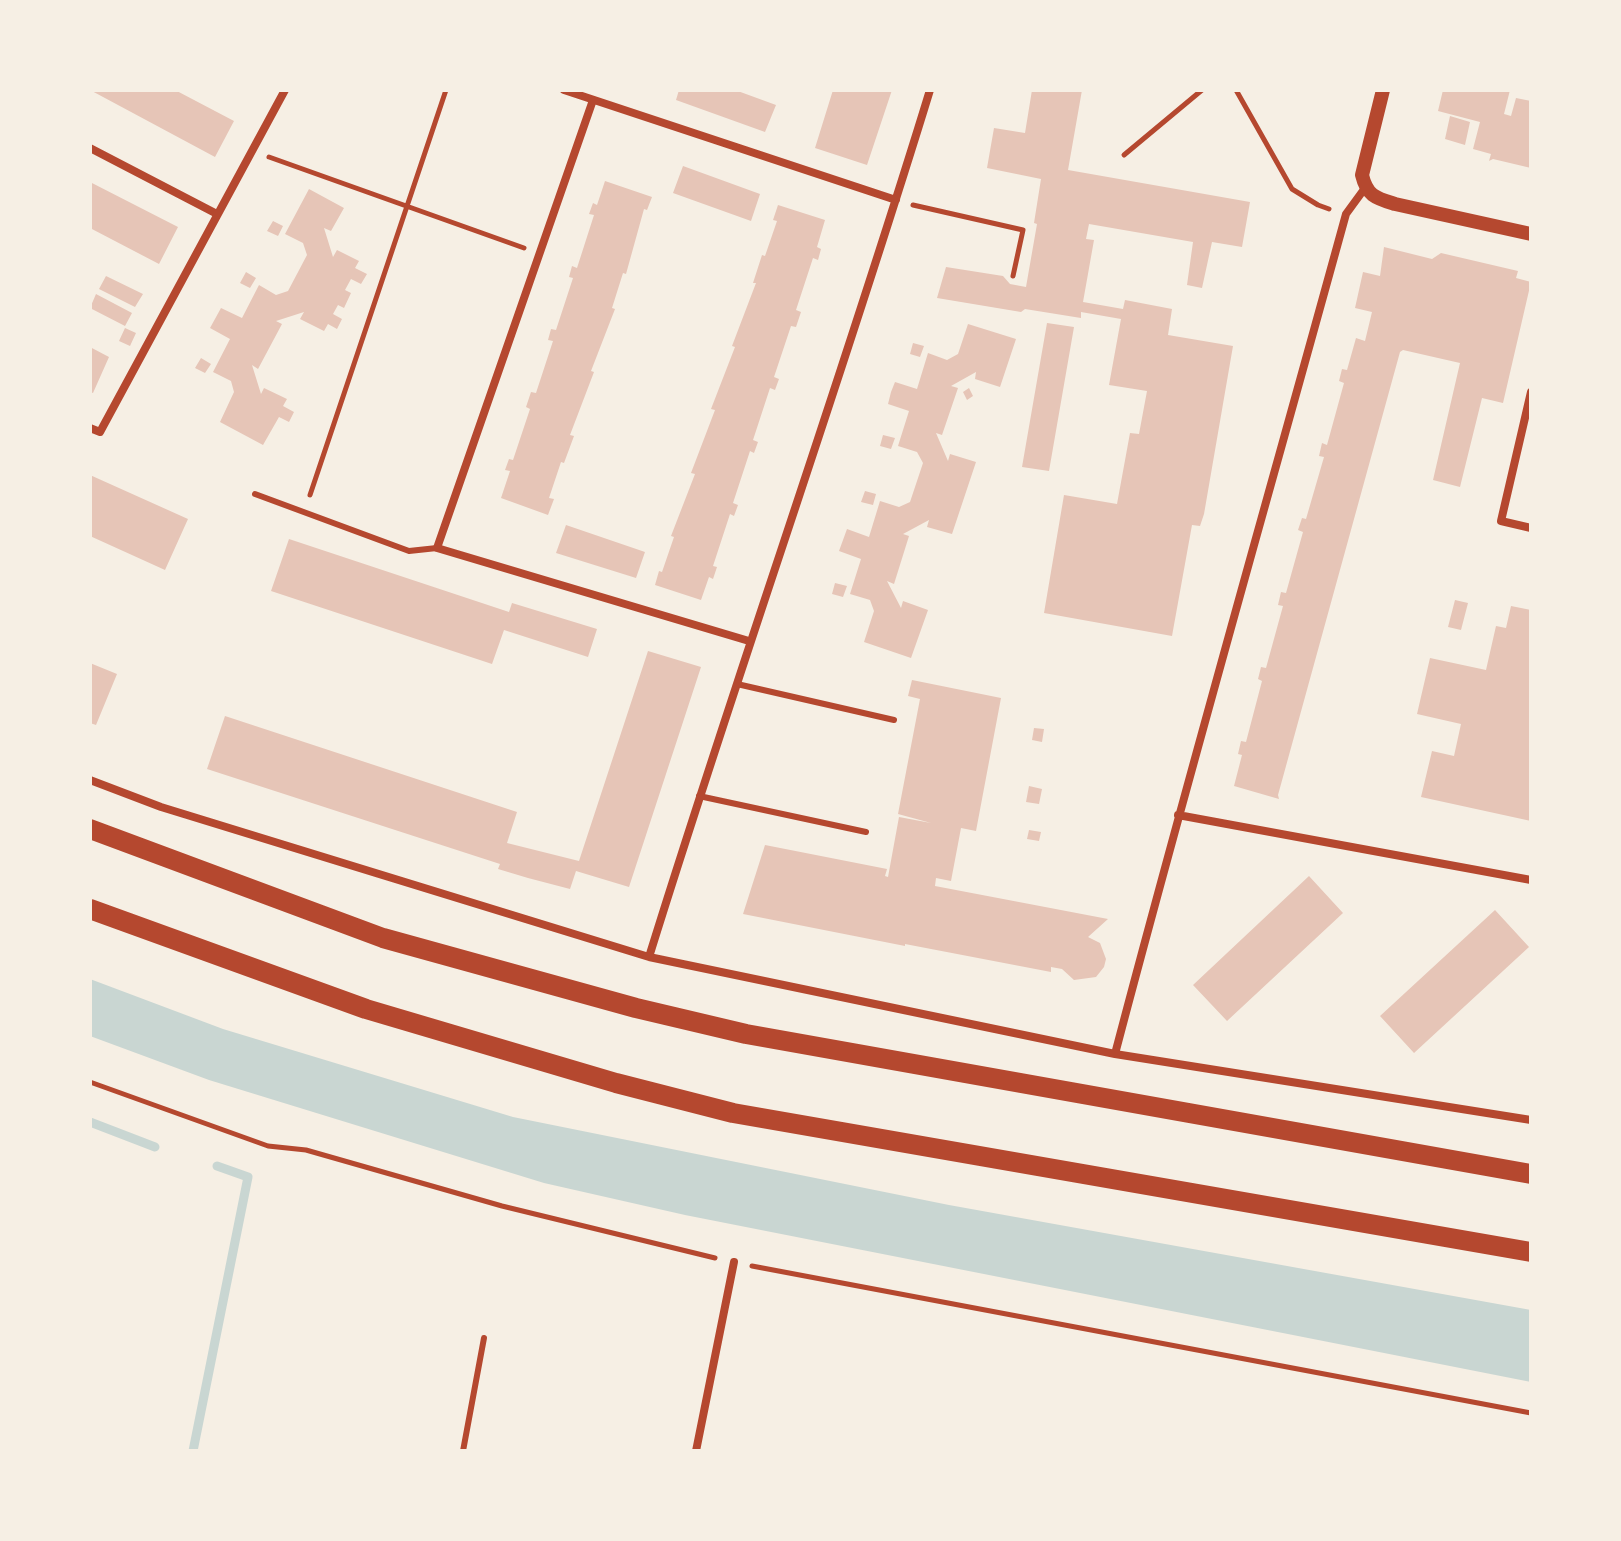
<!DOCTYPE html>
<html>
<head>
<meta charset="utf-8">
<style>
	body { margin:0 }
	#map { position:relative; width:1621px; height:1541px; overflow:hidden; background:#f6efe4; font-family:Montserrat,sans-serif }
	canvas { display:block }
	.frame { position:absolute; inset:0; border:92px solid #f6efe4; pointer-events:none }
</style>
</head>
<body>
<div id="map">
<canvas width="1621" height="1541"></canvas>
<div class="frame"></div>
</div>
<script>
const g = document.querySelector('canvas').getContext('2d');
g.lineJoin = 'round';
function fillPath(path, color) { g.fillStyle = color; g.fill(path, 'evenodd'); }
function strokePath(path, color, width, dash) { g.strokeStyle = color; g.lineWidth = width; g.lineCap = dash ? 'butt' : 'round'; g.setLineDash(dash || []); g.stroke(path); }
const water = new Path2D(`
	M90 979 223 1029 513 1117 949 1205 1531 1310V1382L685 1215 544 1183 209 1080 90 1036Z`);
const stream = new Path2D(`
	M90 1122 155 1147
	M193 1451 248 1177 217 1166`);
const building = new Path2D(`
	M90 90H175L234 121 215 157Z
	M679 90H735L776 105 765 132 676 100Z
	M833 90H892L867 165 815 148Z
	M1032 90H1082L1068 170 1250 202 1242 247 1212 242 1202 288 1187 285 1193 242 1089 224 1086 239 1094 240 1083 302 1123 309 1125 300 1172 309 1168 335 1233 346 1204 514 1200 526 1192 525 1172 636 1044 613 1064 495 1117 504 1130 433 1139 434 1147 391 1109 385 1121 319 1081 312V318L1025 309 1021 312 937 298 946 267 1003 276 1010 284 1026 287 1037 224 1034 223 1041 179 987 168 994 128 1025 133Z
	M1443 90H1510L1504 114 1511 116 1516 98 1531 101V168L1493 159 1489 161 1491 154 1473 149 1480 122 1438 111Z
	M1450 116 1470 122 1465 145 1445 139Z
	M683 166 760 194 751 221 673 193Z
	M605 181 652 197 647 210 644 209 626 274 623 273 612 308 615 309 591 371 594 372 570 435 574 436 564 463 561 462 549 498 554 499 548 515 501 498 510 471 505 470 509 459 513 460 530 409 526 407 531 392 536 393 553 341 548 340 551 329 556 330 573 278 569 277 572 266 577 268 594 215 589 214 593 203 597 205Z
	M90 182 178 227 159 264 90 228Z
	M309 189 344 208 331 231 324 228 333 257 337 250 359 261 355 268 367 274 361 284 351 279 345 290 351 293 344 308 338 305 333 314 342 319 337 329 328 324 324 331 300 319 304 312 276 321 282 324 258 369 252 365 261 394 264 388 287 399 283 406 294 412 289 422 279 417 263 445 220 422 234 392 231 381 213 372 230 339 210 328 221 308 242 318 259 285 276 295 288 291 307 255 303 243 285 234Z
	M778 205 825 220 817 247 821 249 818 260 813 258 796 310 801 312 796 327 791 326 774 377 779 379 775 390 770 388 753 440 758 442 754 453 750 451 733 503 738 505 734 516 730 514 713 566 717 567 713 579 709 577 701 600 655 585 659 571 662 572 674 537 671 536 695 474 691 473 715 410 711 409 735 347 732 346 756 283H753L762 255 765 256 777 221 773 220Z
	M273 221 283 226 278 236 267 231Z
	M1384 247 1432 259 1441 253 1518 271 1516 278 1531 282 1503 403 1482 398 1460 487 1433 480 1460 363 1403 350 1400 352 1278 795 1279 799 1234 786 1242 755 1238 754 1241 741 1246 742 1262 681 1258 679 1261 667 1266 668 1283 606 1278 605 1281 592 1286 593 1303 532 1298 530 1302 518 1306 519 1324 457 1319 456 1322 443 1327 445 1344 383 1339 381 1342 369 1347 370 1356 338 1365 341 1372 312 1355 308 1363 272 1380 276Z
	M246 272 256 278 250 288 240 283Z
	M106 276 143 294 135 307 99 289Z
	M96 294 132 313 125 326 90 308Z
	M1047 323 1074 327 1049 471 1022 467Z
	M968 324 1016 339 1000 387 975 379 976 372 951 386 958 388 942 435 936 433 948 461 950 454 976 462 952 534 927 527 929 520 903 534 909 536 894 584 887 581 901 608 903 601 928 610 911 658 864 642 874 611 870 600 850 594 861 559 839 551 847 529 869 537 880 501 899 507 910 502 923 463 917 452 898 446 909 411 888 404 891 392 895 382 917 389 928 353 947 360 958 354Z
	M125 328 136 333 130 346 119 341Z
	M913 343 924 346 920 357 910 354Z
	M90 347 109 357 93 393 90 392Z
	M201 358 211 364 205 373 195 368Z
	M969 388 973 396 967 400 963 392Z
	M883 435 895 438 891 449 880 446Z
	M90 475 188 519 165 570 90 536Z
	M865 491 876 494 873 505 861 502Z
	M566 525 645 552 636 578 556 553Z
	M289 539 509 612 512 603 597 629 588 657 504 630 492 664 271 591Z
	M835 583 847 586 843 597 832 594Z
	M1455 600 1468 603 1461 630 1448 627Z
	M1511 606 1531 610V821L1421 797 1432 751 1454 756 1461 724 1417 714 1430 658 1486 670 1496 626 1506 628Z
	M648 651 701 667 629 887 576 871 570 889 528 878 498 869 500 864 207 769 225 716 517 812 507 843 579 861Z
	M90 663 117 674 96 725 90 723Z
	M912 680 1001 698 976 831 961 828 951 881 936 878 935 886 1108 919 1088 937 1100 943 1106 959 1104 967 1096 977 1074 980 1062 969 1051 967V972L905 944V946L743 914 765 845 887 869 885 876 888 877 899 817 931 823 898 814 920 699 908 696Z
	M1034 728 1044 729 1042 742 1032 740Z
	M1029 786 1042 789 1039 804 1026 802Z
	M1029 830 1041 832 1039 841 1027 839Z
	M1309 876 1343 913 1227 1021 1193 985Z
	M1495 910 1529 947 1414 1053 1380 1016Z`);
const path = new Path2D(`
	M1236 90 1292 189 1318 205 1329 209
	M1124 155 1202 90
	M269 157 524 248
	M913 205 1023 230 1013 276
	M310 495 446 90
	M90 1082 268 1146 306 1150 502 1206 715 1258
	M752 1266 1531 1413`);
const service = new Path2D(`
	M255 494 409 551 437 548
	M737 684 894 720
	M699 796 866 832
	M463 1451 484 1338`);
const minor = new Path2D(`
	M564 90 896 200
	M593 100 437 548 749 641
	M90 148 217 214
	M1531 392 1501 521 1531 528
	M90 428 100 432 285 90
	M90 780 161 807 649 957 1115 1054 1531 1120
	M1178 815 1531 880
	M649 957C739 667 841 381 930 90
	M1115 1054C1189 773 1269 494 1346 214L1365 188
	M696 1451 734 1262`);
const tertiary = new Path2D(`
	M1383 90 1362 175C1367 196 1376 198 1395 204L1531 234`);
const primary = new Path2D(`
	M90 829 383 938 636 1008 746 1034 1531 1174
	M90 909 366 1009 616 1083 733 1113 1531 1252`);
fillPath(water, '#c9d6d2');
strokePath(stream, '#c9d6d2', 9);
fillPath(building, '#e6c5b7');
strokePath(path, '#b5482f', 5);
strokePath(service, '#b5482f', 6);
strokePath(minor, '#b5482f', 8);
strokePath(tertiary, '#b5482f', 14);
strokePath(primary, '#b5482f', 20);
</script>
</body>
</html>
